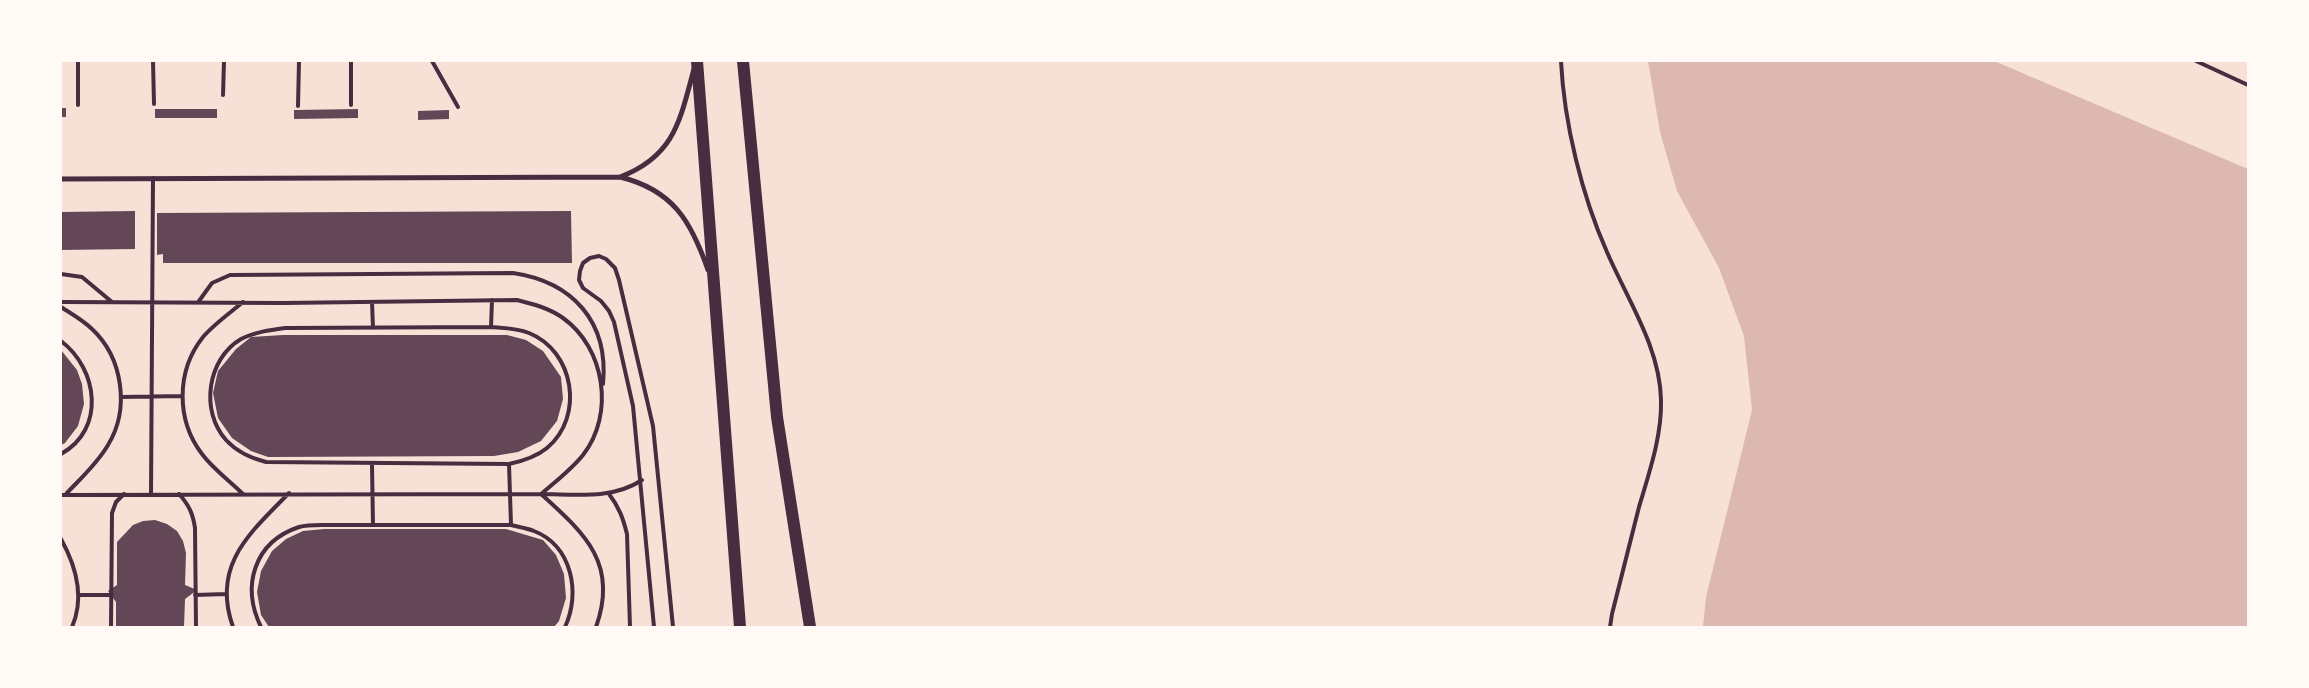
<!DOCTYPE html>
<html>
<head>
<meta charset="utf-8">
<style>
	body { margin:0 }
	#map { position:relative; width:2309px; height:688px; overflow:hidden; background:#f7e1d7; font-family:"Open Sans",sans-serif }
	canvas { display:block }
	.frame { position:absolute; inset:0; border:62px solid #fffaf5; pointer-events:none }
</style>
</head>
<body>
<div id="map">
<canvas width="2309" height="688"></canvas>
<div class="frame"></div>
</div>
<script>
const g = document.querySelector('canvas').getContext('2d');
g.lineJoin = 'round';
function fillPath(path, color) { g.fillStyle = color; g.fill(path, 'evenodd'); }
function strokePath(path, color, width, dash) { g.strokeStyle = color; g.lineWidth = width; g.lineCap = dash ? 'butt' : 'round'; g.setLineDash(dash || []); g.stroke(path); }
const water = new Path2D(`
	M1648 61H1994L2248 169V627H1703L1706 597 1752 410 1744 336 1719 268 1677 191 1660 132Z`);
const building = new Path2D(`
	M61 108H66V117H61Z
	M155 109H217V118H155Z
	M358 109V118L294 119V110Z
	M449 110V119L418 120V111Z
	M135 211V249L61 250V212Z
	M571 211 572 263H163V254L157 255V213Z
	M507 335 526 340 543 351 561 377 563 399 557 421 541 441 518 452 494 456 268 457 251 451 232 438 218 418 213 393 218 371 236 349 251 337 283 335Z
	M61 350 77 370 82 384 84 404 78 426 65 443 61 445Z
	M155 520 167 524 177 531 183 541 186 553 185 585 197 590 185 599 184 627H116V602L108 591 117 585V542L133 525 143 521Z
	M324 529H506L543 540 556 555 564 574 566 598 559 621 554 627H269L261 615 257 592 261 571 272 551 286 539 303 531Z`);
const service = new Path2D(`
	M78 61V105
	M153 61 154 104
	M432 61 458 107
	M1561 61C1564 123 1582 196 1607 252 1627 299 1660 347 1661 400 1662 436 1649 473 1639 507 1630 542 1621 578 1612 614L1610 627
	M2196 61 2248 85
	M223 95 224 61
	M351 105V61
	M298 106 299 61
	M61 274 82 277 112 302
	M199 301 212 283 230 275 513 273C573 282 609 322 603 384
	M61 302 283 303 517 300C533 304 549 308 563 318 605 348 615 414 583 455 571 470 555 482 541 494L61 495
	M243 302C230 313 214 324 203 337 176 371 176 420 202 454 213 469 230 481 243 494
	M372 302 373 328
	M61 307C72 314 83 320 92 329 123 358 130 409 108 445 97 464 80 479 66 494
	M491 327C503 328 517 328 529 333 574 351 585 416 547 448 536 457 523 461 509 464L266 462C250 458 237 452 226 440 200 411 207 359 241 339 255 332 270 330 285 328Z
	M491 327 492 300
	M61 341C98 369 106 429 61 454
	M121 397 182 396
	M509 464 511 525
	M372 465 373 525
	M151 494 153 178
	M179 494C189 505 193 514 195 528L196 627
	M541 494C584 533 619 563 596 627
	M541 494C574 494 612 500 642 480
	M609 494C619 507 623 518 627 534L630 627
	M61 539C76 566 85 597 72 627
	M78 595H111
	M195 595 226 594
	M111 627 112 513 116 502 124 494
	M233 627C211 565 250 533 289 493
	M261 627C241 586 254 542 299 527 306 525 315 525 322 525H511C519 527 527 528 534 531 572 546 581 593 565 627
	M654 627 633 406 614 322 609 311 601 301 583 288 579 280 580 271 583 263 590 258 599 256 606 259 615 268 619 280 653 426 673 627`);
const minor = new Path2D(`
	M620 177C675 156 680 120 694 69
	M61 179 620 177C673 190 691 221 708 270`);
const primary = new Path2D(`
	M697 61 740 627
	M743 61 777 417 810 627`);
fillPath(water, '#dcb8b0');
fillPath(building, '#644757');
strokePath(service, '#4a2c40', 4);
strokePath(minor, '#4a2c40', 5);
strokePath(primary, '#4a2c40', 12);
</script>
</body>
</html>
